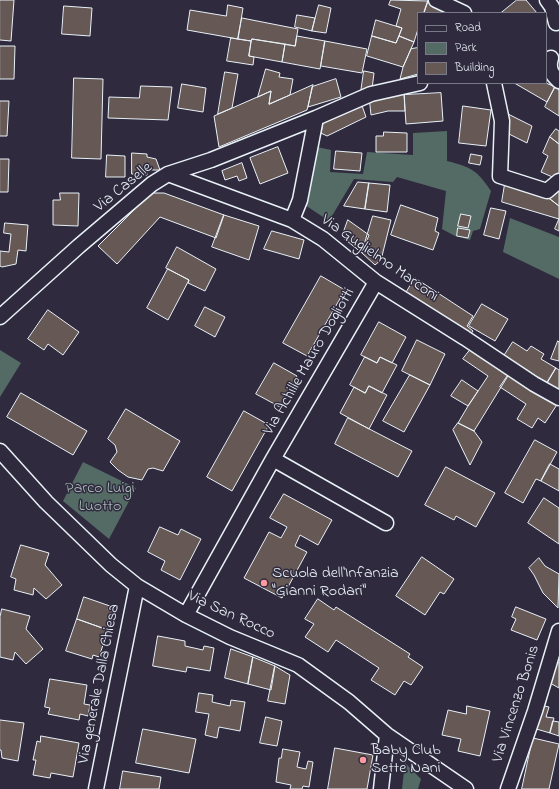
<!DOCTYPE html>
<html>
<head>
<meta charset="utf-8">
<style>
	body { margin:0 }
	#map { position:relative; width:559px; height:789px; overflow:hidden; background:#2f2a3d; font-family:"Indie Flower",sans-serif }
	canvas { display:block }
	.legend { position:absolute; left:417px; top:12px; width:130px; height:72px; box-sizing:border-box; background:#2f2a3d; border:1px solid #797a88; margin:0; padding:5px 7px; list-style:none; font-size:12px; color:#e8f1f8 }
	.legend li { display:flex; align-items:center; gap:8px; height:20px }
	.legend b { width:20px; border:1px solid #797a88 }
</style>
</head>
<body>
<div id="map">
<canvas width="559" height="789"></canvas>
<ul class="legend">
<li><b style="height:5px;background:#2f2a3d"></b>Road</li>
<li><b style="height:11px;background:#546a65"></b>Park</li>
<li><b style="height:11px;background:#665854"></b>Building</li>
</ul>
</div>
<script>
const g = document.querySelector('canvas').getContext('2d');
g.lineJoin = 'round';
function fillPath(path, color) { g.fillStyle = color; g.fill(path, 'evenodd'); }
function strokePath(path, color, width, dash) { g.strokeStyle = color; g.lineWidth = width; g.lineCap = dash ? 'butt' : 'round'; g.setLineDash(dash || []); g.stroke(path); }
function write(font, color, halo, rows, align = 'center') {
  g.font = font + ' "Indie Flower",sans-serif'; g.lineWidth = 3; g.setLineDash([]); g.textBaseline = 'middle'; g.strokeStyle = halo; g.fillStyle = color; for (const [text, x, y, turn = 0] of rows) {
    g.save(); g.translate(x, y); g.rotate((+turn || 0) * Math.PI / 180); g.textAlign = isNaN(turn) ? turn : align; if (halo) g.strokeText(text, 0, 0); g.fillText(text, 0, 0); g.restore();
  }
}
const green = new Path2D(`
	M447 131V161C471 167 477 170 491 191L480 229 473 231 470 240 455 236 442 229 446 191 397 177 393 182 354 179 329 221 305 205 317 147 331 150 330 172 363 174 367 152 413 155V133Z
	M510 218 559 237V279L503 252Z
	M0 350 21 363 0 397Z
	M83 462 136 488 109 539 63 501Z
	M405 763 421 779 418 789H402Z`);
const building = new Path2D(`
	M0 0H14L11 41 0 40Z
	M391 0 428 1 424 13H418V29L414 42 399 36 402 28 396 26 401 9 389 5Z
	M517 0H526L537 13H501Z
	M428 1 453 13H424Z
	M228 5 243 8 238 39 187 30 190 10 226 16Z
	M319 5 331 8 326 33 312 31Z
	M64 6 92 8 90 36 62 34Z
	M297 15 315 18 312 31 295 27Z
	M242 18 298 29 295 46 252 39 251 41 238 39Z
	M376 20 402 28 396 43 372 36Z
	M297 36 325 41 320 69 282 62 285 44 295 46Z
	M372 36 396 43 399 36 414 42 403 67 367 56Z
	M231 38 251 41 249 56 254 57 253 65 227 61Z
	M252 39 285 44 282 62 249 56Z
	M325 41 367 49 362 73 321 66Z
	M0 46H15L14 79H0Z
	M418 48V74L400 79 403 67 411 49Z
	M266 69 280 73 279 77 293 79 290 95 269 104 271 91 258 97Z
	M364 71 374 73 372 89 361 92Z
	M225 72 238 74 232 108 218 114Z
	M74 78 103 79 101 159 72 158Z
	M336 79 341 97 308 107 312 87Z
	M517 83H546L555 87 547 102 516 84Z
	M182 84 206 88 203 112 178 108Z
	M313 85 307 110 219 147 214 116 271 91 269 104Z
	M141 86 172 87 168 120 108 118 109 97 139 98Z
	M404 87 405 111H388L371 115 369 96Z
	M555 87 559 90V116L545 107Z
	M441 93 443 121 406 124 404 95Z
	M360 100 366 117 327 136 321 133 324 117Z
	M0 101H9L7 136H0Z
	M463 106 491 110 486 146 459 143Z
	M506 113 532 126 527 143 505 132Z
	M556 129 559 131V144L550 137Z
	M384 132 407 133V152H376V136H383Z
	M550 137 559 144V176L557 179 541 172 548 156 543 153Z
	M278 147 288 173 260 184 250 158Z
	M336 151 362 153 360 171 334 169Z
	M132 153 147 154V157L156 159 160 170H147V175L132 174Z
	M471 154 482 156 480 165 469 163Z
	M107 155 125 156V177H106Z
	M0 159H9L8 192H0Z
	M242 163 247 178 239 181 237 176 225 180 222 171Z
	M358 182 369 183 365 209 344 206Z
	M369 183 390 185 387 212 365 209Z
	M505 184 550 199 559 206V219L502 202Z
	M559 191V206L550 199Z
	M60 193H79L78 226 53 225V200H60Z
	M154 193H164L224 215 216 238 160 217 117 264 98 246 144 200Z
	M401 205 438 218 435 231 439 233 433 250 391 235Z
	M491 208 506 211 499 239 484 235Z
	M461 214 471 216 468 228 458 226Z
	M224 215 259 226 249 260 212 247Z
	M373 216 391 220 381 260 375 265 362 253Z
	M559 219V231L555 229Z
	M348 220 369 235 362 253 342 237Z
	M5 223 28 225 26 251 18 250 16 264 2 267 0 266V251L9 252 11 234 4 233Z
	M458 228 470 230 468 238 457 236Z
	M272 231 304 240 299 259 264 249Z
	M177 247 216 269 205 291 188 283 189 280 166 268Z
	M168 269 189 280 168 320 147 308Z
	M321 276 345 290 307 356 283 343Z
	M415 278 473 316 467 326 473 331 470 335 406 293Z
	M482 304 508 319 495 341 469 326Z
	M205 307 225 317 215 337 195 326Z
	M48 310 79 332 63 355 48 344 44 350 28 339Z
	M379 322 406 337 392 363 380 357 377 363 361 355Z
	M417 340 445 354 430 385 402 371Z
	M558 341 559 342V361L551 359Z
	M513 342 527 351 531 346 544 354 541 359 556 368 547 383 504 356Z
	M474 345 511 371 474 431 458 423 468 406 488 376 463 359Z
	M365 357 377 363 380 357 397 365 382 393 369 386 365 393 350 385Z
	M274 363 297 376 280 407 256 394Z
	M556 368 559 370V390L547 383Z
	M511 371 558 403 545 423 538 418 532 428 517 419 526 404 500 387Z
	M410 375 430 385 404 432 383 421Z
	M462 380 478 391 468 406 451 396Z
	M369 386 387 395 369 429 340 413 354 387 365 393Z
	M21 393 87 431 73 455 7 417Z
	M126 409 180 441 163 471 153 468 148 469 142 480 128 477 118 470 110 462 117 452 115 445 108 439Z
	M244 411 269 425 232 491 207 477Z
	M348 418 412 451 398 477 335 444Z
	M458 423 474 431 482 442 470 465 453 430Z
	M535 440 557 452 541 481 536 479 523 503 505 493Z
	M550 464 559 469V491L541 481Z
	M446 467 495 493 476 527 456 516 454 520 425 505Z
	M284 494 332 520 318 545 300 535 295 546 307 552 282 598 244 578 269 532 281 538 287 527 270 518Z
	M544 498 559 508V544L528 523Z
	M160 527 178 535 181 529 201 539 180 580 161 570 165 561 148 552Z
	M21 545 49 553 45 565 62 585 46 599 34 588 33 595 14 590 16 579 11 577Z
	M422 557 454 579 444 594 440 592 425 615 396 596Z
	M539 558 545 566 559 574 558 608 543 593 534 575 529 568Z
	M84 597 110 606 108 610 114 612 108 630 77 619Z
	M318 599 334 610 336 607 410 654 408 657 423 667 411 685 404 681 395 695 371 680 379 668 336 640 328 652 305 637 314 624 305 619Z
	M516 607 546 619 537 640 511 630 516 619 512 617Z
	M2 609 30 616 26 629 43 649 26 664 15 652 13 660 0 657V617Z
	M77 619 108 630 99 657 93 655 92 659 66 651Z
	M158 636 185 641V646L203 650 204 646 214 648 210 671 187 667 186 672 153 666Z
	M231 649 253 657 248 684 225 678Z
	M253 657 275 666 271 690 248 684Z
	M556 661 559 663V688L548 682Z
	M275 666 290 675 285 704 268 701Z
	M50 679 87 685 84 704 90 705 88 716 80 714 79 720 48 714 50 708 45 707Z
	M199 693 213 695 212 702 230 706 231 700 245 702 240 731 219 727 217 738 205 735 209 714 196 712Z
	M540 705 549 707 546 717 554 718 550 733 533 728Z
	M467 706 490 711 480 756 458 751 461 739 442 735 448 710 466 714Z
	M266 717 282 721 277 746 260 743Z
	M0 720 24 723 18 761 2 758 1 750H0Z
	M553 721 559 722V736L550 733Z
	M143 729 196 739 189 773 136 763Z
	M41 736 79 743 73 777 51 773 50 778 33 775 36 760H33L37 741 40 742Z
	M533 738 559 744 549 789H522Z
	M335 748 373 755 367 789H328Z
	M283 749 300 752 297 767 306 769 308 761 313 762 309 787 303 786 302 789H290L291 785 276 782 279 758H281Z
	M123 771 161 777 159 789H120Z`);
const minor = new Path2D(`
	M436 0 464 13
	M547 0 552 7 556 23
	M551 58C548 68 551 74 559 81
	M494 83 502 121 500 176 547 191 559 181
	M168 174 292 220 323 239 376 282 465 338 534 384 559 398
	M292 220 300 200 316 118
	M0 317 79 246 152 184 168 174 211 160 316 118 371 94 420 83
	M0 451 46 502 111 565 137 586 186 615 230 637 298 665 349 702 387 735 466 789
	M273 459 386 523
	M186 615 273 459 376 282
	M96 789 137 586
	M381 789 387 735
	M508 789 535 711 559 631`);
const markers = [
	[264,583,4,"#ff9aa2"],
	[363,760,4,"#ff9aa2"]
];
const streetNames = [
	["Via Caselle",124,188,-39],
	["Via Guglielmo Marconi",379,259,35],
	["Via Achille Mauro Dogliotti",310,362,-60],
	["Via San Rocco",231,616,25],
	["Via generale Dalla Chiesa",100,684,-79],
	["Via Vincenzo Bonis",517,704,-72]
];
const parkNames = [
	["Parco Luigi",100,489],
	["Luotto",100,507]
];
const poiNames = [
	["Scuola dell'Infanzia",272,574],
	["\"Gianni Rodari\"",272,592],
	["Baby Club",371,751],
	["Sette Nani",371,769]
];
fillPath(green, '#546a65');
fillPath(building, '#665854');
strokePath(building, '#e8f1f8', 1);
strokePath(minor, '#e8f1f8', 17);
strokePath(minor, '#2f2a3d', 14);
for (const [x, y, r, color] of markers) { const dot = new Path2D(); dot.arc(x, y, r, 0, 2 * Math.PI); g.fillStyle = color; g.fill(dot); strokePath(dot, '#2f2a3d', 1.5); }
write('16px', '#e8f1f8', '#2f2a3d', streetNames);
write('16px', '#adbbbd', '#2f2a3d', parkNames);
write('16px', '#e8f1f8', '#2f2a3d', poiNames, 'left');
</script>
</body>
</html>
